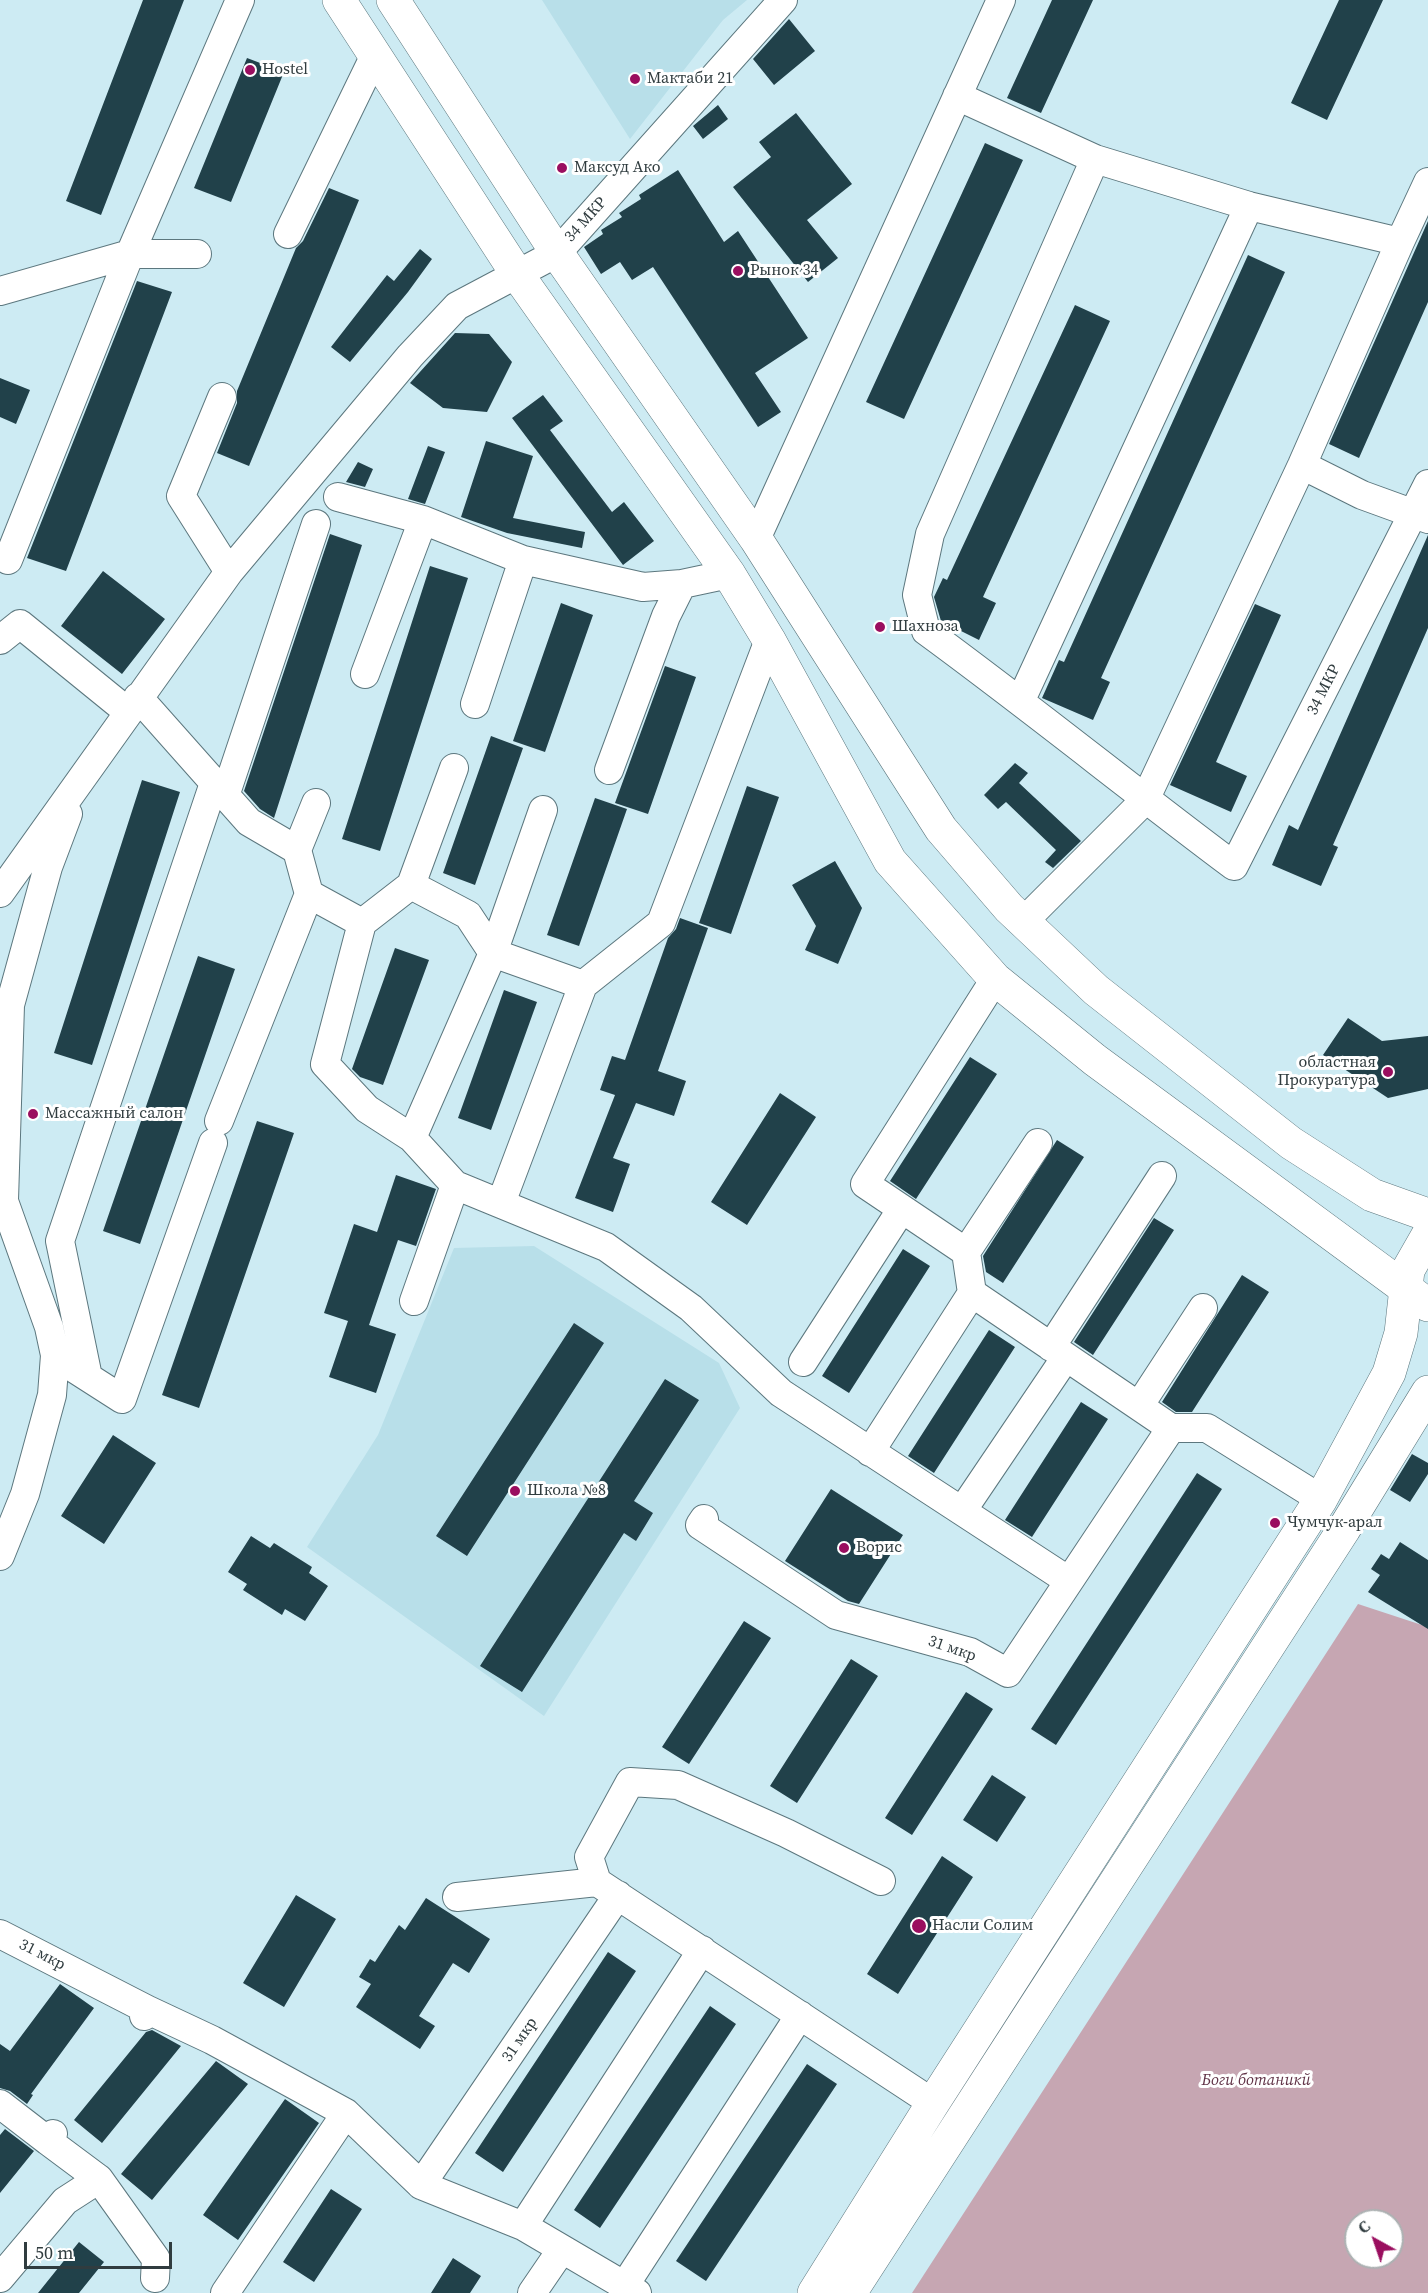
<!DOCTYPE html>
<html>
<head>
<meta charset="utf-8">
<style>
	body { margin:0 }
	#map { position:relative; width:1428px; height:2293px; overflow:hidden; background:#cdebf3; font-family:"Source Serif 4",serif }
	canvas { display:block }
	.north { position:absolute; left:1344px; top:2209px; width:60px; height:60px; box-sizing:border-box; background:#fff; border:2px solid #acb1b2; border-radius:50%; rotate:320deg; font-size:16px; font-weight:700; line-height:24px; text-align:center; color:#303c3f }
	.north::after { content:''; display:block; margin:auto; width:21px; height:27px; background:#9a0e5f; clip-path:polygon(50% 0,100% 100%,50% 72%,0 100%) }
	.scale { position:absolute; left:24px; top:2242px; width:148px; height:27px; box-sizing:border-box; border:3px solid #303c3f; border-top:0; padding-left:8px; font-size:18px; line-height:21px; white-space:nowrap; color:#303c3f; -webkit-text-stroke:4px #fff; paint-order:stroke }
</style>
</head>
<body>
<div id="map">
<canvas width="1428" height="2293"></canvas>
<div class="north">С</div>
<div class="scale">50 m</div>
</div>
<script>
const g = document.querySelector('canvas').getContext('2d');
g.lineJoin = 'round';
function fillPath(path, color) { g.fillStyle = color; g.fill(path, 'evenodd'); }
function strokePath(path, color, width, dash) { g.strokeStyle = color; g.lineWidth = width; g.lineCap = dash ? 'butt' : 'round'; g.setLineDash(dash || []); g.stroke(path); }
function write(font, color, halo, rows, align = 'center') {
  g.font = font + ' "Source Serif 4",serif'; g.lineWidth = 6; g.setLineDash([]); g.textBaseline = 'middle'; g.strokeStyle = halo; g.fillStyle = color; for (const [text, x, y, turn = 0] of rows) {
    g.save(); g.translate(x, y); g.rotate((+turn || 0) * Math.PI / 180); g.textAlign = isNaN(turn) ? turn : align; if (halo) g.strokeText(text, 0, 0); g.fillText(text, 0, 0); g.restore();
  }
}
const built = new Path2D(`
	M542 0H747L723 20 630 139Z
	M534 1246 719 1363 740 1408 544 1716 307 1547 378 1435 454 1248Z`);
const forest = new Path2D(`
	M1358 1604 1428 1627V2293H912ZM1356 2221H1392V2257H1356Z`);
const building = new Path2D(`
	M143 0H184L101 215 66 201Z
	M1052 0H1093L1041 113 1007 98Z
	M1339 0H1383L1327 120 1291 103Z
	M789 19 815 51 774 85 753 59Z
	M247 58 284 72 231 202 194 188Z
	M718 105 728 119 703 139 693 126Z
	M796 113 852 184 807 220 838 258 808 282 733 187 771 157 759 142Z
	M985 143 1023 160 904 419 866 402Z
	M678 170 724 242 738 231 808 338 755 373 781 412 758 427 653 267 632 280 620 262 601 274 584 247 603 234 601 230 622 217 619 213 641 199 639 195Z
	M329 188 359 200 249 466 217 453 237 403V391L296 248 303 241Z
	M1428 221V302L1359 458 1329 444Z
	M420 249 432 259 408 292 350 362 331 347 387 275 394 281Z
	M1248 255 1285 272 1101 678 1110 682 1093 720 1042 698 1059 660 1064 662Z
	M137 281 172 292 66 571 27 558Z
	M1075 305 1110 321 983 597 996 603 979 640 941 621 934 597 943 578 947 580Z
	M455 333 489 334 512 362 487 412 443 408 410 383Z
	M0 378 30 390 16 424 0 417Z
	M543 395 563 421 550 430 612 512 624 502 654 541 623 565 512 418Z
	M486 441 533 456 513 518 585 532 582 548 507 533 461 517Z
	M428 446 445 452 425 504 408 499Z
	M358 462 373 469 365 487 346 482Z
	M330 534 362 545 274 818 260 809 244 791Z
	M1428 535V628L1333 845 1338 847 1321 886 1272 865 1289 825 1298 830Z
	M430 566 468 578 380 851 342 839Z
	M103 571 165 619 122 674 61 626Z
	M561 603 593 615 545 752 513 741Z
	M1255 604 1281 615 1216 762 1247 776 1231 812 1170 785Z
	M665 666 696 677 648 814 615 803Z
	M491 736 523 748 475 885 443 873Z
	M1015 763 1028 773 1019 783 1081 841 1053 868 1045 862 1056 850 1006 802 998 809 984 795Z
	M142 780 180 792 92 1065 54 1053Z
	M747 786 779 797 731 934 699 923Z
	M595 798 627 809 579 946 547 935Z
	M835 861 862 908 838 964 805 950 816 926 792 885Z
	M680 918 708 928 658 1071 686 1081 674 1116 636 1103 613 1158 630 1164 613 1212 575 1198 615 1095 600 1090 612 1056 625 1060 668 938 676 929Z
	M395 948 429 960 383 1085 360 1077 352 1069Z
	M198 956 235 969 140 1244 103 1231Z
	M504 990 537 1002 491 1130 458 1118Z
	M1348 1018 1382 1041 1428 1036V1089L1388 1098 1323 1055Z
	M970 1057 997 1074 916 1199 890 1181Z
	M780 1093 816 1117 747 1225 711 1202Z
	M257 1121 294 1133 199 1408 162 1395Z
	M1057 1140 1084 1157 1003 1283 986 1272 983 1256Z
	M396 1175 436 1189 416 1246 398 1240 369 1325 396 1334 376 1393 329 1377 348 1321 324 1313 354 1224 377 1232Z
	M1154 1218 1174 1230 1093 1355 1074 1342Z
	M903 1249 930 1266 849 1393 822 1376Z
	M1242 1275 1269 1292 1192 1412H1176L1162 1402Z
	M574 1323 604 1343 467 1556 436 1536Z
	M989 1330 1015 1347 934 1473 908 1456Z
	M665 1379 699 1400 634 1501 653 1513 636 1541 624 1533 522 1692 480 1666Z
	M1081 1402 1108 1419 1032 1537 1005 1520Z
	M113 1435 156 1463 104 1544 61 1516Z
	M1412 1454 1428 1463V1474L1410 1502 1390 1490Z
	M1197 1473 1222 1489 1056 1745 1031 1729Z
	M831 1489 903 1535 859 1604 848 1601 785 1561Z
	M251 1536 270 1548 274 1543 312 1567 309 1573 328 1586 305 1621 285 1609 282 1615 243 1590 247 1584 228 1572Z
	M1400 1542 1428 1560V1629L1368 1592 1380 1575 1371 1569 1381 1554 1389 1559Z
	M744 1621 771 1638 689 1764 662 1747Z
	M851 1659 878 1676 797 1803 770 1786Z
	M966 1692 993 1709 912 1835 885 1818Z
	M992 1775 1026 1797 997 1842 963 1820Z
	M942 1856 973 1877 898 1994 867 1974Z
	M296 1895 336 1919 284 2007 243 1983Z
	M426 1898 490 1939 469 1973 453 1963 419 2016 435 2026 420 2049 356 2007 371 1984 359 1977 370 1959 375 1962 399 1925 405 1930Z
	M608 1952 636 1971 503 2172 475 2153Z
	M60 1984 94 2008 31 2094 33 2095 27 2104 10 2091 0 2088V2044L10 2051Z
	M710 2006 736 2024 600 2228 574 2210Z
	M152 2030 181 2046 102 2143 74 2120 146 2032Z
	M216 2061 248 2084 152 2200 121 2174Z
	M807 2064 837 2084 706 2281 676 2261Z
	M285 2099 319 2123 238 2240 203 2215Z
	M5 2129 34 2151 0 2193V2135Z
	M331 2189 362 2209 314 2282 283 2262Z
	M79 2242 104 2262 79 2293H38Z
	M453 2258 481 2276 470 2293H431Z`);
const minor = new Path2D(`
	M957 96 1095 159 1249 206 1400 242 1428 182
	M1095 159 930 534 917 595 926 631C1030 707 1131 789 1234 866L1428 484
	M288 234 375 55
	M0 291 130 254H197
	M222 397 181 496 229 572
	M1302 465 1362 495 1428 519
	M338 497 423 520 523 560
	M756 539 1001 0
	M8 560 130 254 240 0
	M0 640 20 624 127 711
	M365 674 423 520
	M138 697 249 822 297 850 309 894 362 923 325 1064 367 1109 412 1138 455 1185 606 1247 691 1308 781 1393 1069 1581
	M1021 700 1249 206
	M475 704 523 560 643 587 682 584 729 574
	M609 770 666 616 682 584
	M225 796 316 524
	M297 850 316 803
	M411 885 468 915 493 953 583 985
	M0 893 229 572 410 356 457 306 557 253 783 0
	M1023 922 1145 800 1302 465 1400 242
	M362 923 411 885 454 768
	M995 979 865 1184 966 1252 972 1293 1171 1428H1207L1321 1499
	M219 1121 309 894
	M412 1138 493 953 543 810
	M0 1190 49 1327 55 1355 52 1395 25 1494 0 1556
	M4 1200 10 1005 48 867 68 814
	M501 1203 583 985 661 923 769 640
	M966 1252 1038 1143
	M414 1301 455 1185
	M1051 1347 1162 1176
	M803 1362 901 1210
	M72 1367 122 1399 213 1143
	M88 1377 60 1241 214 783
	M1139 1406 1203 1308
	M870 1452 972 1293
	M962 1511 1066 1357
	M704 1519 700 1525 836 1615 970 1652 1008 1673 1171 1428
	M597 1882 589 1857 630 1782 678 1785 786 1833 881 1881
	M457 1897 597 1882 933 2103
	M0 1934 148 2010
	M144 2016 148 2010 212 2040 346 2113 421 2185 523 2226 637 2293
	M0 2104 48 2141
	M53 2134 48 2141 99 2179 156 2259 155 2278
	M421 2185 618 1895
	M523 2226 702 1950
	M0 2278 65 2201 99 2179
	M625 2285 800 2015
	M225 2293 346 2113
	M532 2293 562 2249`);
const major = new Path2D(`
	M339 0 517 274 729 574 769 640 890 861 995 979 1095 1060 1428 1305
	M393 0 557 253 756 539 941 829 1009 908 1096 990 1291 1143 1372 1195 1428 1215`);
const highway = new Path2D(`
	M814 2293 933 2103 1321 1499 1389 1373 1401 1333 1408 1270 1428 1235
	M850 2293 1344 1529 1428 1392`);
const markers = [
	[250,70,6,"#9a0e5f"],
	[635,79,6,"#9a0e5f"],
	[562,168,6,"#9a0e5f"],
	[738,271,6,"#9a0e5f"],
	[880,627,6,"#9a0e5f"],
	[1388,1072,6,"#9a0e5f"],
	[33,1114,6,"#9a0e5f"],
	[515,1491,6,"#9a0e5f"],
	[1275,1523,6,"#9a0e5f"],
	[844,1548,6,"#9a0e5f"],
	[919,1926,8,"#9a0e5f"]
];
const poiNames = [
	["Hostel",262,70],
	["Мактаби 21",647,79],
	["Максуд Ако",574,168],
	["Рынок 34",750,271],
	["Шахноза",892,627],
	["областная",1376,1063,"right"],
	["Прокуратура",1376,1081,"right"],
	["Массажный салон",45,1114],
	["Школа №8",527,1491],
	["Чумчук-арал",1287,1523],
	["Ворис",856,1548],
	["Насли Солим",932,1926]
];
const streetNames = [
	["34 МКР",586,220,-48],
	["34 МКР",1324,690,-63],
	["31 мкр",952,1649,19],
	["31 мкр",42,1955,27],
	["31 мкр",520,2040,-56]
];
const parkNames = [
	["Боги ботаникй",1256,2081]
];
fillPath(built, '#b8dfe9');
fillPath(forest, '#c6a6b2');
fillPath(building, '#21414a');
strokePath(minor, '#5c777e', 30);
strokePath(major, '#5c777e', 34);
strokePath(highway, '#5c777e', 34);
strokePath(minor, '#fff', 28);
strokePath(major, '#fff', 33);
strokePath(highway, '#fff', 33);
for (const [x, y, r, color] of markers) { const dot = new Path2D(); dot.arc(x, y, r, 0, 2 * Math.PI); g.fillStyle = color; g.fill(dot); strokePath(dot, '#fff', 2); }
write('16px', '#303c3f', '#fff', poiNames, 'left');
write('16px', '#303c3f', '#fff', streetNames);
write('italic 16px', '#613347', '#fff', parkNames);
</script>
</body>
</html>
